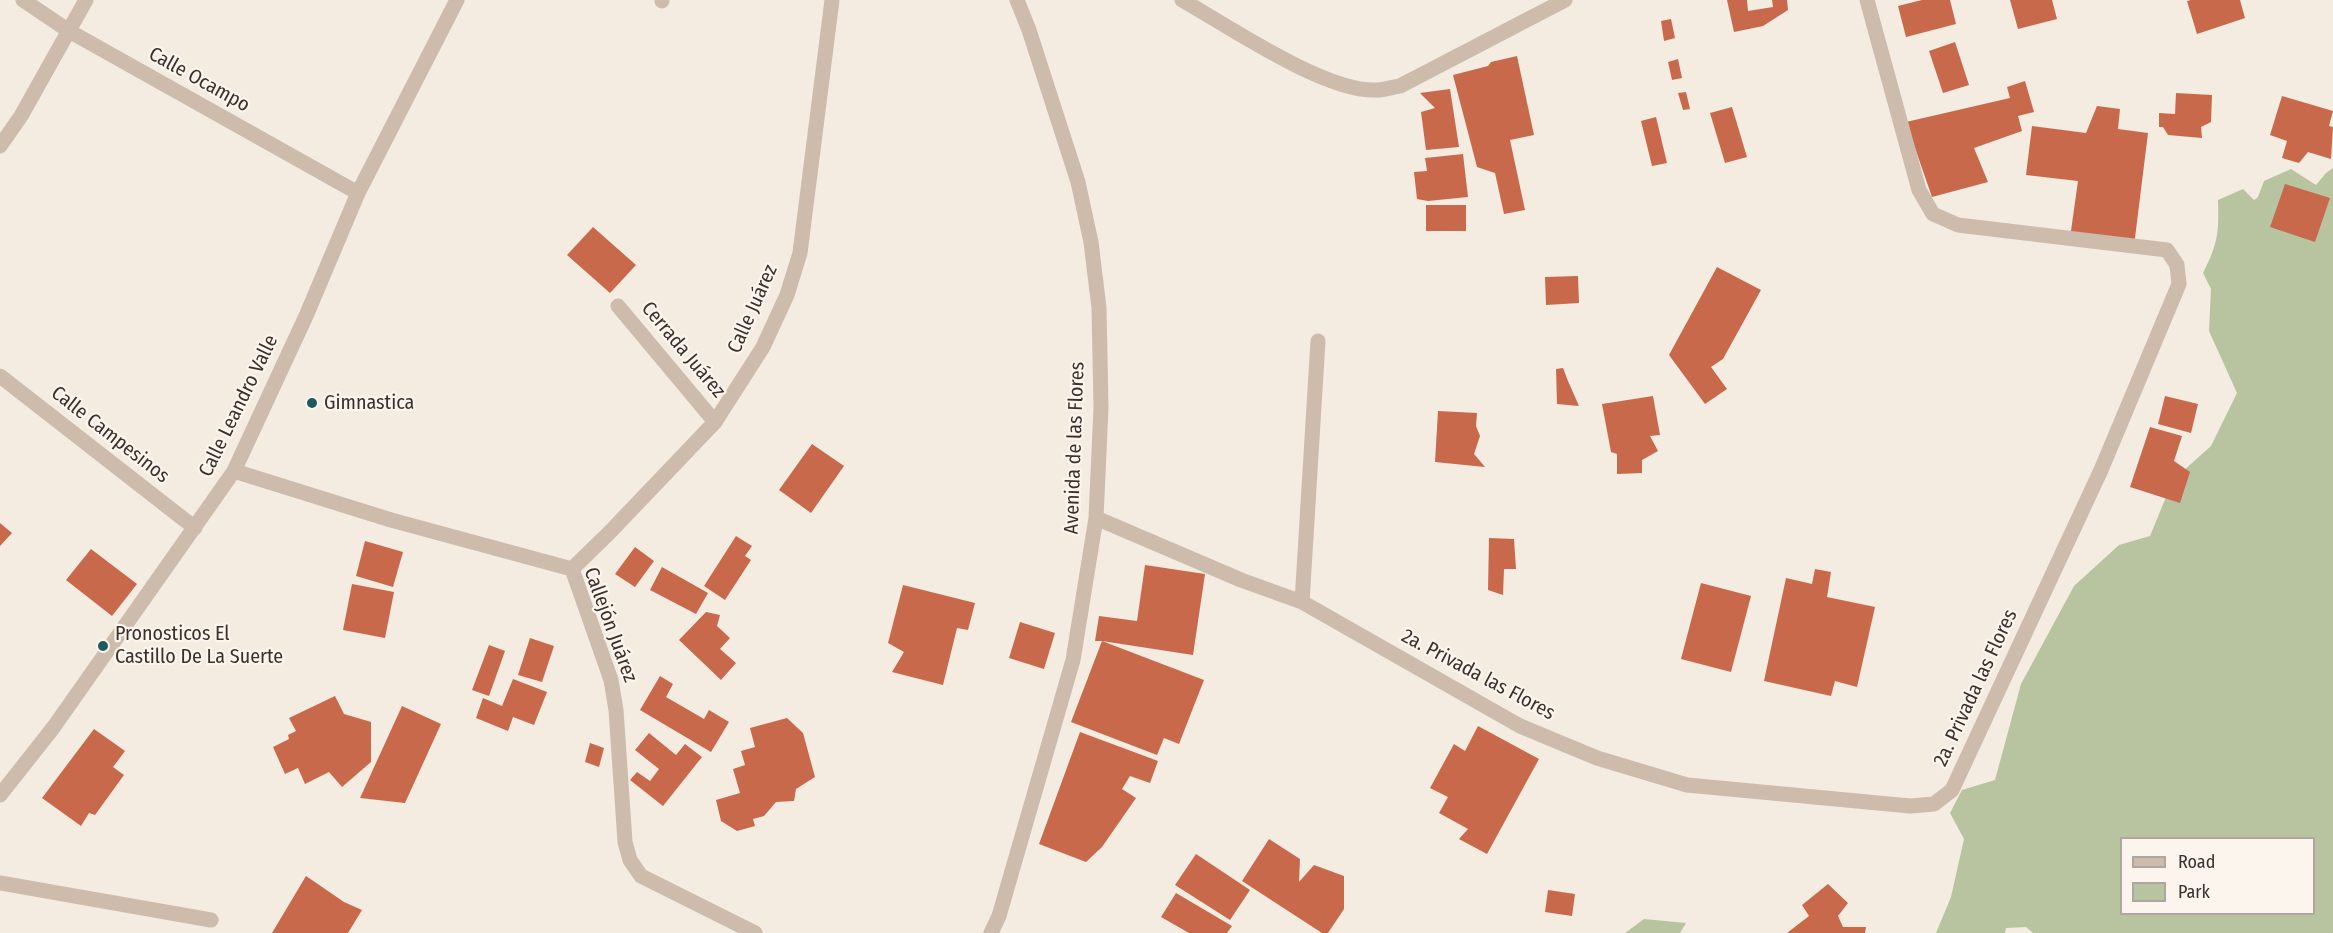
<!DOCTYPE html>
<html>
<head>
<meta charset="utf-8">
<style>
	body { margin:0 }
	#map { position:relative; width:2333px; height:933px; overflow:hidden; background:#f4ebe1; font-family:"Fira Sans Condensed",sans-serif }
	canvas { display:block }
	.legend { position:absolute; left:2120px; top:837px; width:195px; height:78px; box-sizing:border-box; background:#fbf5ee; border:2px solid #aea6a0; margin:0; padding:8px 10px; list-style:none; font-size:18px; color:#3b302b }
	.legend li { display:flex; align-items:center; gap:12px; height:30px }
	.legend b { width:30px; border:2px solid #aea6a0 }
</style>
</head>
<body>
<div id="map">
<canvas width="2333" height="933"></canvas>
<ul class="legend">
<li><b style="height:8px;background:#cdbbac"></b>Road</li>
<li><b style="height:16px;background:#b8c4a0"></b>Park</li>
</ul>
</div>
<script>
const g = document.querySelector('canvas').getContext('2d');
g.lineJoin = 'round';
function fillPath(path, color) { g.fillStyle = color; g.fill(path, 'evenodd'); }
function strokePath(path, color, width, dash) { g.strokeStyle = color; g.lineWidth = width; g.lineCap = dash ? 'butt' : 'round'; g.setLineDash(dash || []); g.stroke(path); }
function write(font, color, halo, rows, align = 'center') {
  g.font = font + ' "Fira Sans Condensed",sans-serif'; g.lineWidth = 4.5; g.setLineDash([]); g.textBaseline = 'middle'; g.strokeStyle = halo; g.fillStyle = color; for (const [text, x, y, turn = 0] of rows) {
    g.save(); g.translate(x, y); g.rotate((+turn || 0) * Math.PI / 180); g.textAlign = isNaN(turn) ? turn : align; if (halo) g.strokeText(text, 0, 0); g.fillText(text, 0, 0); g.restore();
  }
}
const green = new Path2D(`
	M2333 168V933H2033L2026 927 2006 928 2005 933H1936L1951 897 1964 839 1950 813 1962 790 1995 780 2021 684 2074 586 2119 545 2150 536 2173 480 2211 446 2237 393 2209 331 2211 289 2203 273C2218 244 2219 232 2218 200L2243 189 2254 200 2258 197 2264 181 2291 169 2316 185 2326 173ZM2122 838H2314V914H2122Z
	M1644 919 1686 923 1680 933H1625Z`);
const building = new Path2D(`
	M1727 0H1747L1748 11 1773 7 1772 0H1787L1788 10 1763 26 1734 32Z
	M1922 0H1950L1956 24 1906 37 1898 6Z
	M2010 0H2052L2057 19 2018 29Z
	M2191 0H2240L2245 18 2197 34 2187 1Z
	M1671 19 1675 38 1664 41 1661 21Z
	M1955 42 1969 85 1943 93 1929 51Z
	M1517 56 1534 135 1510 140 1525 210 1504 214 1495 173 1477 167 1453 75 1488 66 1491 62Z
	M1678 59 1682 78 1672 80 1668 62Z
	M2025 81 2034 112 2018 116 2022 131 1974 148 1988 182 1932 197 1906 122 2010 98 2007 87Z
	M1450 89 1459 147 1426 150 1421 112 1435 108 1420 93Z
	M1686 92 1690 109 1683 110 1678 93Z
	M2176 93 2212 95 2211 122 2201 127 2202 138 2168 135 2163 127H2159V113L2175 114Z
	M2282 96 2333 111 2329 126 2333 127 2331 159 2308 152 2299 163 2282 158 2287 141 2270 135Z
	M2097 106 2120 109 2118 129 2148 133 2134 246 2070 238 2078 181 2026 175 2032 126 2086 133Z
	M1732 107 1747 157 1725 163 1710 113Z
	M1656 117 1667 163 1652 166 1641 121Z
	M1463 154 1468 197 1428 201 1417 199 1414 172 1427 171 1425 158Z
	M2285 184 2330 198 2315 242 2270 227Z
	M1426 205H1466V231H1426Z
	M593 227 636 265 610 293 567 255Z
	M1717 267 1761 290 1723 359 1711 367 1727 389 1705 404 1669 355Z
	M1578 276 1579 303 1546 305 1545 277Z
	M1563 368 1568 381 1579 406 1557 404 1556 369Z
	M1653 396 1660 435 1650 436 1658 451 1642 460V473L1617 474V454L1611 452 1602 404Z
	M2165 396 2198 404 2191 433 2158 424Z
	M1438 411 1477 413 1476 426 1480 436 1474 454 1485 467 1435 462Z
	M2150 427 2182 436 2174 461 2190 472 2180 503 2130 487Z
	M812 444 844 466 811 513 779 490Z
	M0 523 12 533 0 546Z
	M736 536 752 546 745 556 751 560 725 600 704 586Z
	M1489 538 1514 539 1516 569H1504L1503 595 1488 590Z
	M365 541 403 552 393 587 356 576Z
	M635 547 654 561 635 587 615 574Z
	M91 549 137 584 112 616 66 580Z
	M1145 565 1205 574 1193 655 1102 641 1204 680 1179 744 1164 738 1157 755 1071 722 1102 641H1095L1099 616 1137 621Z
	M662 567 708 593 696 614 650 590Z
	M1815 569 1831 572 1827 597 1875 607 1857 687 1835 681 1831 696 1764 681 1786 578 1812 584Z
	M1701 583 1751 596 1731 672 1681 659Z
	M352 584 394 592 385 638 343 630Z
	M903 585 975 603 968 630 957 628 943 685 892 672 904 652 888 643Z
	M706 612 720 615 717 626 730 638 720 649 736 663 721 680 679 640Z
	M1020 622 1055 633 1044 669 1009 658Z
	M530 638 554 646 542 682 518 675Z
	M489 645 505 651 489 696 472 690Z
	M660 676 673 684 666 697 704 719 709 710 729 722 711 752 640 710Z
	M513 679 547 692 534 725 513 717 508 731 476 718 483 698 502 706Z
	M335 696 344 714 371 722V762L342 787 329 772 305 784 298 768 285 774 273 747 289 739 288 735 296 731 289 718Z
	M402 706 441 724 405 803 360 798Z
	M787 718 803 733 815 777 796 789 794 801 776 802 764 816 753 819 755 826 737 831 721 821 716 800 740 793 733 769 745 765 741 751 755 747 750 728Z
	M1478 726 1539 759 1487 854 1459 839 1468 829 1439 813 1448 797 1430 788 1454 744 1465 751Z
	M94 729 125 751 113 767 124 775 95 815 89 813 81 826 42 798Z
	M1080 732 1158 761 1150 783 1130 776 1122 789 1136 798 1102 847 1086 862 1039 844Z
	M649 733 676 755 685 744 702 757 663 806 630 780 637 772 650 781 659 769 635 750Z
	M590 743 604 748 599 767 585 762Z
	M1269 839 1300 859 1299 882 1314 865 1344 876V909L1328 933H1322L1242 881Z
	M1196 854 1250 890 1230 920 1175 885Z
	M306 876 344 902 362 910 348 933H272Z
	M1828 884 1848 903 1838 916 1843 927H1866L1865 933H1787L1809 916 1802 905Z
	M1548 890 1575 894 1572 916 1545 912Z
	M1176 893 1232 926 1227 933H1189L1161 917Z`);
const minor = new Path2D(`
	M23 0 69 31 358 193
	M1182 0C1228 26 1326 93 1377 90 1385 90 1392 87 1400 86L1565 0
	M662 1V0
	M0 146 21 116 86 0
	M618 306 715 422
	M0 376 195 528
	M234 471 391 520 572 569
	M1096 518 1241 580 1302 602 1520 726 1597 758 1687 785 1910 806 1934 804 1952 790 2101 470 2179 284 2177 265 2167 250 1958 225 1933 214 1919 190 1867 0
	M572 569 609 533 715 422 763 347 787 295 800 253 832 0
	M572 569 611 680 616 710 625 842 630 860 641 876 755 933
	M1302 602 1318 341
	M0 795 53 728 234 471 306 316 358 193 457 0
	M0 883 211 920
	M991 933 999 916 1073 660 1096 518 1101 408 1099 308 1091 242 1078 182 1029 30 1017 0`);
const markers = [
	[312,403,6,"#1f5a5e"],
	[103,646,6,"#1f5a5e"]
];
const streetNames = [
	["Calle Ocampo",199,80,29],
	["Calle Juárez",753,309,-66],
	["Cerrada Juárez",683,350,50],
	["Calle Leandro Valle",239,406,-64],
	["Calle Campesinos",110,435,38],
	["Avenida de las Flores",1075,448,-88],
	["Callejón Juárez",610,625,70],
	["2a. Privada las Flores",1478,675,28],
	["2a. Privada las Flores",1976,688,-65]
];
const poiNames = [
	["Gimnastica",324,403],
	["Pronosticos El",115,634],
	["Castillo De La Suerte",115,657]
];
fillPath(green, '#b8c4a0');
fillPath(building, '#c8694b');
strokePath(minor, '#cdbbac', 15);
for (const [x, y, r, color] of markers) { const dot = new Path2D(); dot.arc(x, y, r, 0, 2 * Math.PI); g.fillStyle = color; g.fill(dot); strokePath(dot, '#fbf5ee', 2); }
write('20px', '#3b302b', '#fbf5ee', streetNames);
write('20px', '#3b302b', '#fbf5ee', poiNames, 'left');
</script>
</body>
</html>
